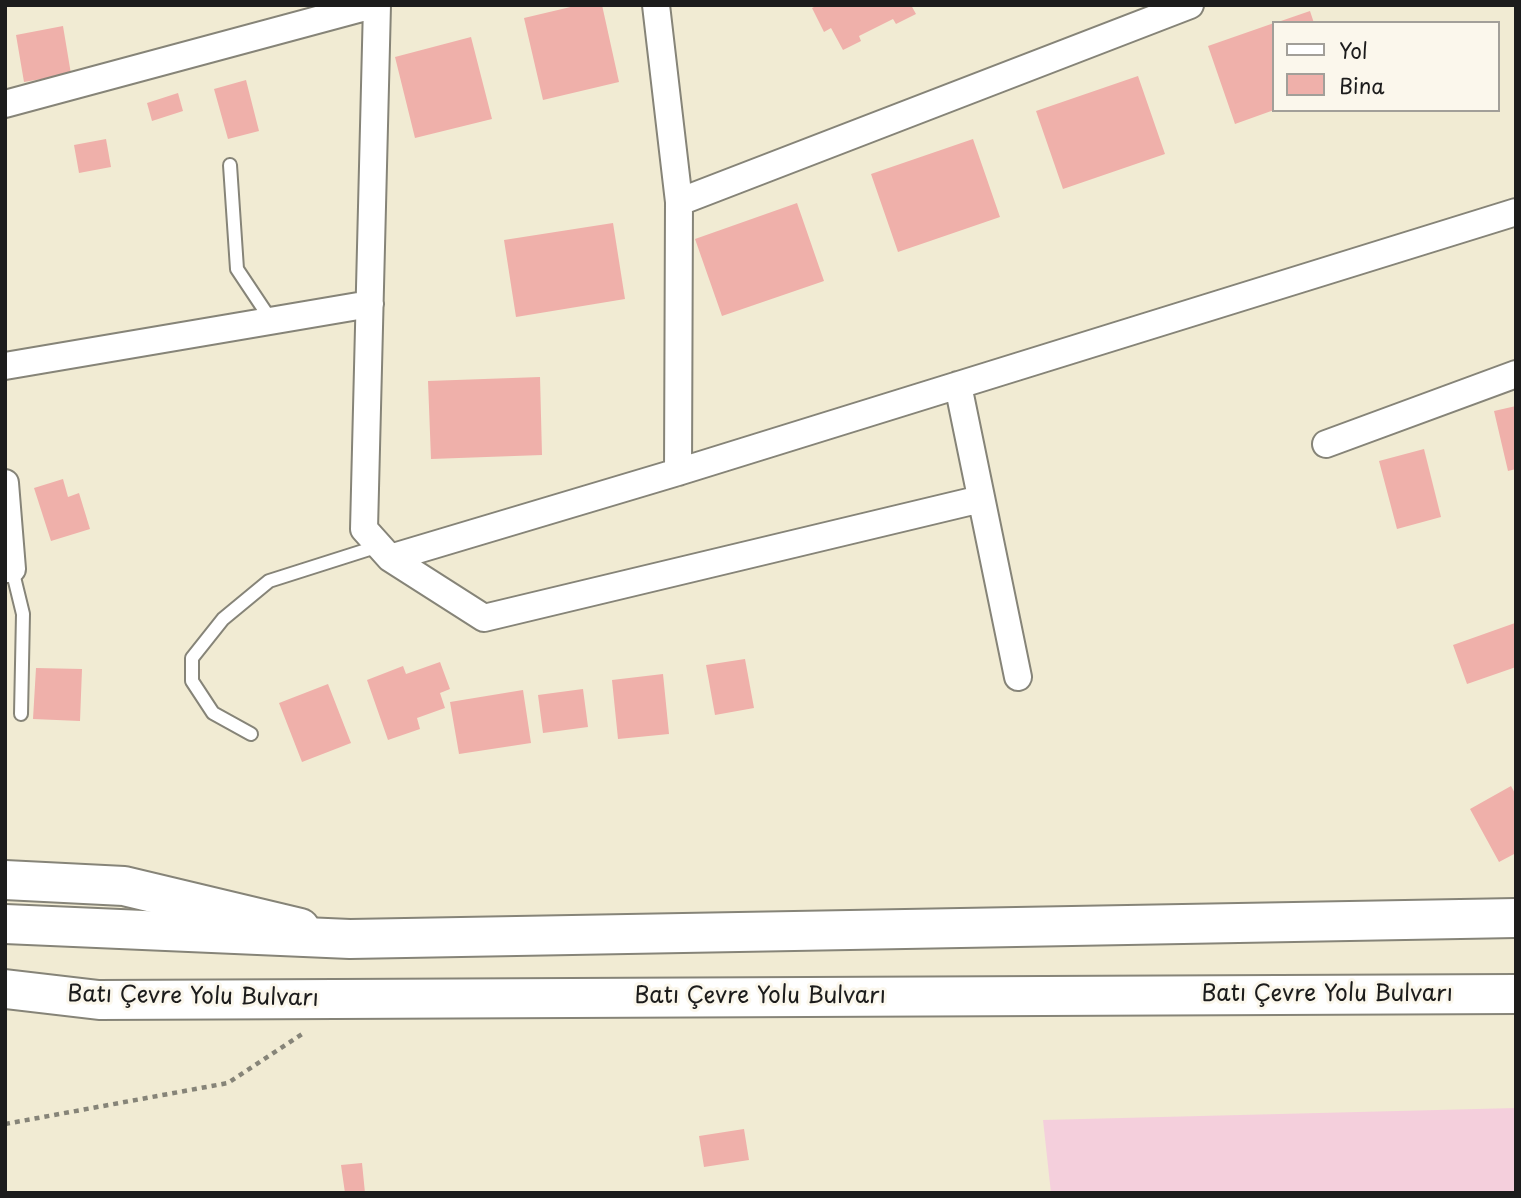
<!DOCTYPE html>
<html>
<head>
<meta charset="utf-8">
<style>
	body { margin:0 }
	#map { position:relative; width:1521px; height:1198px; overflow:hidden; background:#f1ebd3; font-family:"Playpen Sans",sans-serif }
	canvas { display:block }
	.frame { position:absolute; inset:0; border:7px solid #1c1c1c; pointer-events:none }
	.legend { position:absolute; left:1272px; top:21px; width:228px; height:91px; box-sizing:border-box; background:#fbf7ec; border:2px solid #a29f99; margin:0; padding:9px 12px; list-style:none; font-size:21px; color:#1c1c1c }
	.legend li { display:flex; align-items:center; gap:14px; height:35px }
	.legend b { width:35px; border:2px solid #a29f99 }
</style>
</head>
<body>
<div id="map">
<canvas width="1521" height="1198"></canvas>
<div class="frame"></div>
<ul class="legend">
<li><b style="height:9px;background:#fff"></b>Yol</li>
<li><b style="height:19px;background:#efb0aa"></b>Bina</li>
</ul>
</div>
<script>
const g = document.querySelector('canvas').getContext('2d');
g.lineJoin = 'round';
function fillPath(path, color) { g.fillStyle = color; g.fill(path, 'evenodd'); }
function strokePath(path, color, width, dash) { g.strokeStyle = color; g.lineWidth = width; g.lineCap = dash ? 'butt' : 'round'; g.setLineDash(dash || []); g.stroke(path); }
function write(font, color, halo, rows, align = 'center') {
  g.font = font + ' "Playpen Sans",sans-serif'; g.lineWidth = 6; g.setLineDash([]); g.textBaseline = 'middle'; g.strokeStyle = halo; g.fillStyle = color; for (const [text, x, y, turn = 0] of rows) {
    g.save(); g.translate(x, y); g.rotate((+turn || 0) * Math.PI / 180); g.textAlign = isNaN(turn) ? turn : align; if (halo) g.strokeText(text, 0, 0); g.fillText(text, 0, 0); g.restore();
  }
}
const built = new Path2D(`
	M1516 1108V1193H1051L1043 1120Z`);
const building = new Path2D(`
	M579 5H602L619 82 543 100 524 18Z
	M818 5H911L916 14 896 24 893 19 859 36 861 41 843 50 831 28 824 32 812 8Z
	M1310 11 1314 23H1278V22Z
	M1274 23V110L1235 124 1208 46Z
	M63 26 71 74 24 82 16 35Z
	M471 37 492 119 415 138 395 57Z
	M1138 76 1165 154 1063 189 1036 111Z
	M246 80 259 131 228 139 214 89Z
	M178 93 183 111 152 121 147 103Z
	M106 139 111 167 79 173 74 145Z
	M973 139 1000 217 898 252 871 174Z
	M797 203 824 281 722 316 695 239Z
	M613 223 625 299 516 317 504 240Z
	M540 377 542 455 431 459 428 381Z
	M1516 406V469L1508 471 1494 411Z
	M1424 449 1441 517 1397 529 1379 461Z
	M63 479 68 497 79 493 90 529 51 541 34 488Z
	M1515 623 1516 667 1467 684 1453 645Z
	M745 659 754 708 715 715 706 665Z
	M440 662 450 689 440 693 445 708 417 718 420 729 388 740 367 680 403 666 406 674Z
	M36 668 82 669 80 721 33 719Z
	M663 674 669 734 618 739 612 680Z
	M328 684 351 743 302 762 279 703Z
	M583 689 588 727 543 733 538 695Z
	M523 690 531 743 459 754 450 702Z
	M1511 786 1516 795V853L1499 862 1470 809Z
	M744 1129 749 1160 704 1167 699 1136Z
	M362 1163 365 1193H345L341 1165Z`);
const path = new Path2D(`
	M5 1124 228 1083 305 1032`);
const service = new Path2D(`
	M230 165 237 269 271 320
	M12 569 23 614 21 714
	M251 734 213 713 192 681V658L223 619 269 581 379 546`);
const minor = new Path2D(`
	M377 5 364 529 390 558 484 618 981 499
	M656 5 679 202 678 472
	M5 104 373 5
	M679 202 1190 5
	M5 366 370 304
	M958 385 1018 677
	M1326 444 1516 374
	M5 483 12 569H5
	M390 558 678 472 1516 212`);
const primary = new Path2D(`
	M5 880 124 886 300 928`);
const trunk = new Path2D(`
	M5 924 350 939 1516 918
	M5 989 99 1000 1516 994`);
const streetNames = [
	["Batı Çevre Yolu Bulvarı",1327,995],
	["Batı Çevre Yolu Bulvarı",193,997,1],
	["Batı Çevre Yolu Bulvarı",760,997]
];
fillPath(built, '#f4cfdc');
fillPath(building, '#efb0aa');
strokePath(service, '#868478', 16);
strokePath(minor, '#868478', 30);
strokePath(primary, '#868478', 42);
strokePath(trunk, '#868478', 42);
strokePath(path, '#868478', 4.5, [5, 5]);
strokePath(service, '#fff', 12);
strokePath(minor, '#fff', 26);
strokePath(primary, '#fff', 38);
strokePath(trunk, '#fff', 38);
write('23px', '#1c1c1c', '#fbf7ec', streetNames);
</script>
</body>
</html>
